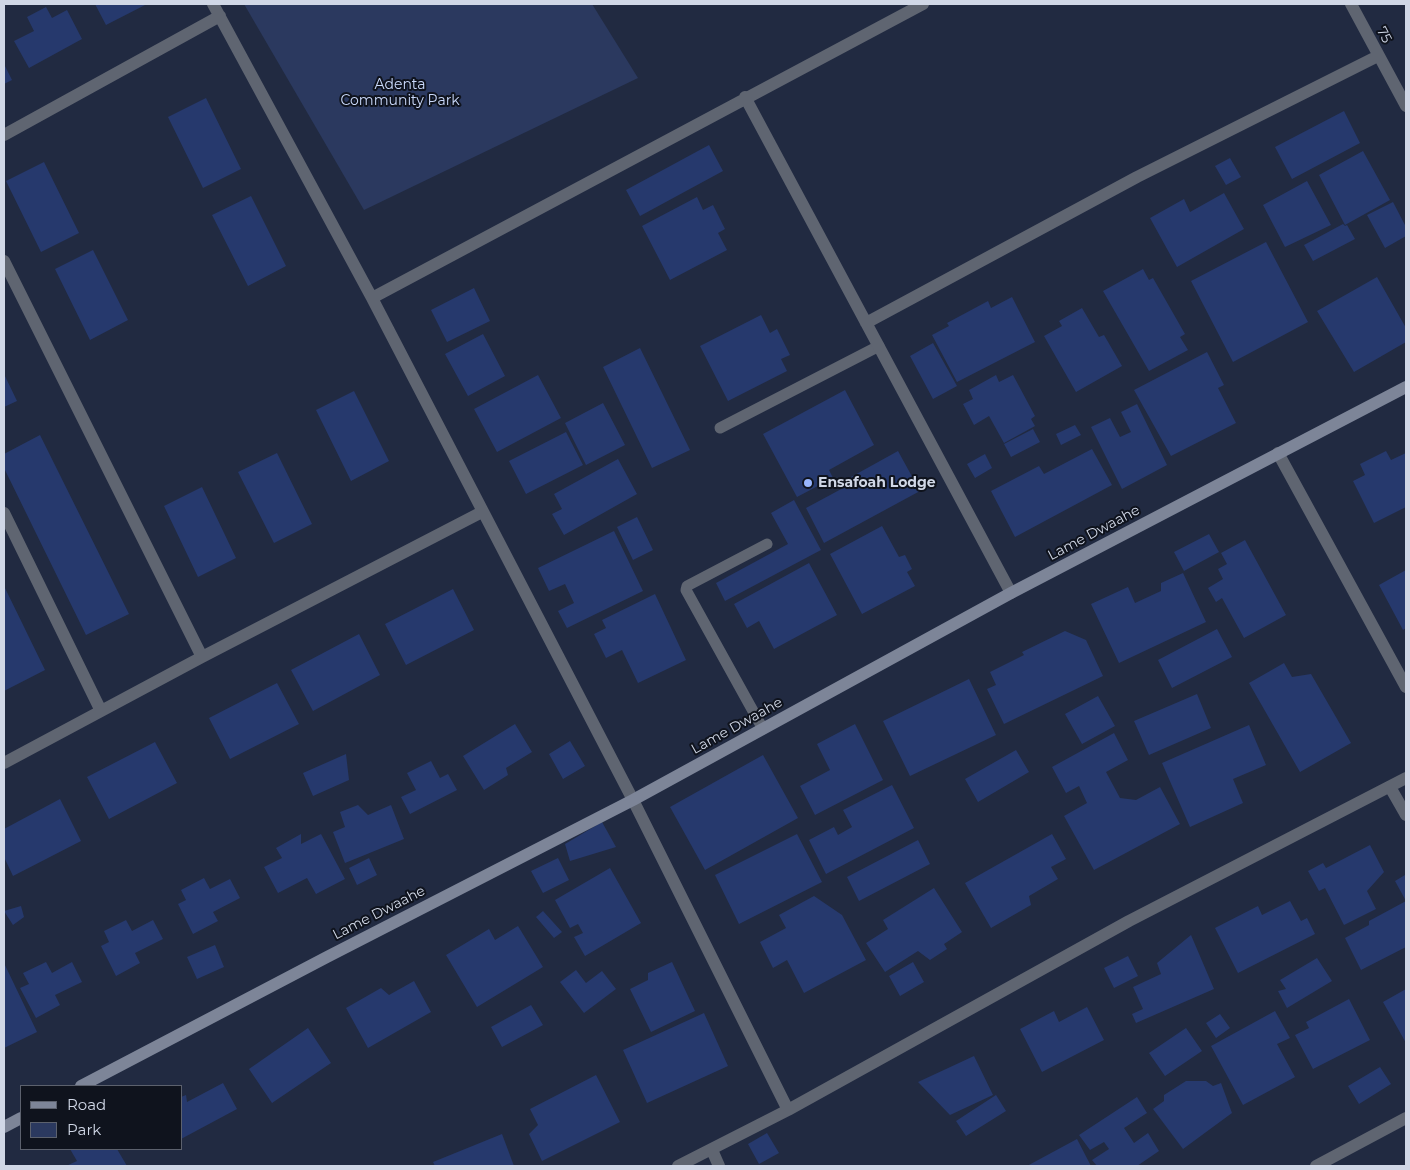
<!DOCTYPE html>
<html>
<head>
<meta charset="utf-8">
<style>
	body { margin:0 }
	#map { position:relative; width:1410px; height:1170px; overflow:hidden; background:#212a41; font-family:Montserrat,sans-serif }
	canvas { display:block }
	.frame { position:absolute; inset:0; border:5px solid #d0d7e6; pointer-events:none }
	.legend { position:absolute; left:20px; top:1085px; width:162px; height:65px; box-sizing:border-box; background:#0f131d; border:1px solid #5c616d; margin:0; padding:6px 9px; list-style:none; font-size:15px; color:#d0d7e6 }
	.legend li { display:flex; align-items:center; gap:10px; height:25px }
	.legend b { width:25px; border:1px solid #5c616d }
</style>
</head>
<body>
<div id="map">
<canvas width="1410" height="1170"></canvas>
<div class="frame"></div>
<ul class="legend">
<li><b style="height:6px;background:#7d8598"></b>Road</li>
<li><b style="height:14px;background:#2b395f"></b>Park</li>
</ul>
</div>
<script>
const g = document.querySelector('canvas').getContext('2d');
g.lineJoin = 'round';
function fillPath(path, color) { g.fillStyle = color; g.fill(path, 'evenodd'); }
function strokePath(path, color, width, dash) { g.strokeStyle = color; g.lineWidth = width; g.lineCap = dash ? 'butt' : 'round'; g.setLineDash(dash || []); g.stroke(path); }
function write(font, color, halo, rows, align = 'center') {
  g.font = font + ' Montserrat,sans-serif'; g.lineWidth = 4; g.setLineDash([]); g.textBaseline = 'middle'; g.strokeStyle = halo; g.fillStyle = color; for (const [text, x, y, turn = 0] of rows) {
    g.save(); g.translate(x, y); g.rotate((+turn || 0) * Math.PI / 180); g.textAlign = isNaN(turn) ? turn : align; if (halo) g.strokeText(text, 0, 0); g.fillText(text, 0, 0); g.restore();
  }
}
const green = new Path2D(`
	M244 4H592L638 78 364 210Z`);
const building = new Path2D(`
	M95 4H147L106 25Z
	M46 7 52 18 67 10 82 39 29 68 14 41 34 31 27 17Z
	M4 64 12 80 4 84Z
	M206 98 241 169 203 188 168 117Z
	M1344 111 1360 143 1292 179 1275 147Z
	M709 145 723 171 640 216 626 190Z
	M1363 151 1390 200 1345 225 1319 175Z
	M1230 158 1241 177 1226 185 1215 166Z
	M44 162 79 233 41 252 6 181Z
	M1307 181 1331 225 1285 247 1263 205Z
	M1224 193 1244 229 1177 267 1150 218 1184 199 1190 212Z
	M251 196 286 266 248 286 212 215Z
	M697 197 703 210 713 205 725 229 718 233 727 250 670 280 642 226Z
	M1393 202 1406 227V236L1385 248 1367 215Z
	M1343 224 1345 226 1347 225 1355 239 1313 261 1304 245Z
	M1266 242 1308 322 1233 362 1191 281Z
	M93 250 128 320 90 340 55 269Z
	M1143 269 1149 280 1153 278 1185 334 1180 337 1188 350 1149 371 1103 291Z
	M1377 277 1406 328V342L1354 372 1317 311Z
	M474 288 490 321 447 342 431 310Z
	M1012 297 1035 342 957 382 932 335 949 326 947 323 988 301 991 308Z
	M1082 308 1099 337 1104 335 1122 366 1076 392 1044 336 1062 326 1059 321Z
	M761 315 770 333 777 329 790 355 781 359 787 371 728 401 700 346Z
	M483 334 505 376 468 396 445 354Z
	M933 343 957 386 933 399 910 356Z
	M640 348 690 450 652 468 603 367Z
	M1207 352 1224 385 1218 388 1236 423 1171 456 1134 390Z
	M4 374 17 401 4 407Z
	M538 375 561 418 497 452 474 409Z
	M996 375 999 382 1013 375 1035 416 1031 419 1035 426 1004 443 989 416 974 425 963 404 973 399 969 390Z
	M845 390 874 445 829 470 833 478 797 497 763 434Z
	M354 391 389 461 351 481 316 410Z
	M603 403 625 445 586 465 565 423Z
	M1137 404 1167 465 1122 489 1091 427 1110 418 1120 437 1131 432 1121 412Z
	M1075 425 1081 435 1061 445 1056 434Z
	M1033 429 1040 442 1011 457 1004 444Z
	M566 432 583 465 526 494 509 461Z
	M40 435 129 614 86 635 4 468V454Z
	M1092 449 1112 485 1015 537 991 491 1039 466 1044 474Z
	M898 451 920 491 824 543 806 508 845 487 842 482Z
	M1386 451 1391 460 1406 453V507L1374 523 1353 481 1365 475 1360 464Z
	M277 453 312 524 274 543 238 472Z
	M985 454 992 468 975 478 967 464Z
	M618 459 637 494 564 535 552 514 562 509 554 494Z
	M202 487 236 558 198 577 164 506Z
	M794 500 821 550 725 601 716 583 788 544 771 513Z
	M637 517 653 550 633 560 617 527Z
	M882 526 899 557 905 555 912 569 907 572 915 586 862 614 830 554Z
	M614 531 643 591 567 628 558 611 574 603 565 584 549 591 538 568Z
	M1209 534 1219 552 1184 571 1174 552Z
	M1245 540 1286 615 1244 638 1222 598 1216 602 1208 588 1223 579 1218 569 1227 564 1221 553Z
	M809 563 837 615 774 649 759 621 747 628 734 604Z
	M1406 570V628L1403 630 1379 585Z
	M1183 573 1206 622 1119 663 1091 604 1128 587 1135 603 1161 591V583Z
	M4 586 45 670 4 691Z
	M453 589 474 630 406 665 385 624Z
	M655 594 686 660 638 683 622 650 606 658 594 634 606 628 602 620Z
	M1217 629 1232 657 1172 688 1158 660Z
	M1065 631 1086 640 1103 676 1004 724 987 689 996 685 990 672 1024 655 1022 652Z
	M359 634 380 675 313 711 291 670Z
	M1284 663 1292 677 1311 674 1351 743 1300 772 1249 683Z
	M969 679 996 735 910 776 883 721Z
	M277 683 299 724 230 759 209 718Z
	M1197 694 1211 728 1149 755 1134 721Z
	M1098 696 1115 726 1082 744 1065 714Z
	M515 724 532 752 506 768 508 775 484 790 463 756Z
	M855 724 883 780 815 815 800 786 830 770 817 744Z
	M1249 725 1266 765 1233 779 1243 803 1190 827 1162 763Z
	M1114 733 1128 760 1106 772 1120 798 1136 800 1160 787 1180 824 1094 870 1064 816 1087 803 1079 786 1066 793 1052 767Z
	M570 741 585 766 563 779 549 754Z
	M155 742 177 783 109 819 87 777Z
	M1016 750 1029 772 978 802 965 779Z
	M346 754 349 780 313 796 303 773Z
	M763 755 798 818 705 870 670 807Z
	M431 761 440 778 448 774 457 790 410 814 401 797 416 790 407 773Z
	M892 785 914 828 826 874 809 840 834 827 838 835 852 827 843 810Z
	M60 799 81 841 13 876 4 857V829Z
	M358 805 368 815 391 805 404 839 345 863 333 832 345 827 340 812Z
	M602 822 616 847 570 861 565 844Z
	M301 834V844L321 834 345 879 316 894 307 878 278 893 264 867 282 858 276 848Z
	M797 834 822 882 739 924 715 875Z
	M1052 834 1066 859 1051 867 1058 879 1029 896 1031 905 991 928 965 883Z
	M918 840 930 864 859 901 847 877Z
	M1370 845 1384 872 1367 891 1376 909 1344 925 1325 888 1319 891 1308 871 1323 863 1326 868Z
	M369 858 377 875 357 885 349 868Z
	M558 858 569 880 543 893 531 871Z
	M610 868 641 923 585 956 574 937 583 933 578 924 570 928 555 900Z
	M1405 875 1406 947 1361 970 1345 938 1369 925V921L1406 901 1395 881Z
	M204 878 210 889 230 879 240 898 213 912 218 921 193 934 178 904 186 900 181 890Z
	M934 888 962 932 944 944 947 949 930 960 918 951 885 972 866 943 888 929 883 920Z
	M814 896 842 915 866 960 804 993 787 960 773 968 760 942 786 928 779 915Z
	M1290 901 1301 921 1307 918 1315 934 1238 973 1215 928 1258 906 1262 915Z
	M21 906 24 917 13 925 4 911Z
	M543 911 562 932 554 938 536 917Z
	M126 920 132 931 153 920 163 939 135 953 140 963 116 976 101 946 109 942 104 931Z
	M518 926 543 967 477 1007 446 955 489 929 495 940Z
	M1191 935 1214 989 1136 1023 1132 1014 1143 1009 1133 987 1161 974 1157 963Z
	M215 945 224 967 197 979 187 957Z
	M1128 956 1138 976 1114 988 1104 968Z
	M1317 958 1332 981 1287 1008 1278 991 1286 989 1280 980Z
	M46 962 52 973 72 962 82 982 55 995 60 1005 36 1018 20 988 29 984 23 973Z
	M672 962 695 1011 651 1032 630 989 648 980V973Z
	M913 962 924 982 900 996 889 976Z
	M4 963 37 1032 4 1048Z
	M576 970 586 983 602 971 616 989 584 1013 560 982Z
	M414 981 431 1012 368 1048 346 1008 381 988 389 995Z
	M1406 989V1043L1383 1002Z
	M1349 999 1370 1040 1313 1069 1295 1035 1309 1028 1306 1022Z
	M531 1005 543 1025 502 1047 491 1027Z
	M1087 1007 1104 1040 1042 1072 1020 1029 1054 1011 1059 1022Z
	M1275 1011 1290 1038 1277 1044 1295 1077 1243 1105 1211 1046Z
	M704 1013 728 1066 647 1103 623 1050Z
	M1220 1014 1230 1028 1216 1038 1206 1023Z
	M308 1028 331 1063 272 1103 249 1069Z
	M1186 1028 1202 1051 1165 1076 1149 1053Z
	M974 1056 993 1095 950 1115 918 1082Z
	M1380 1067 1391 1084 1359 1104 1348 1086Z
	M596 1075 620 1122 542 1161 529 1134 538 1125 530 1109Z
	M1186 1081H1206L1213 1086 1221 1083 1232 1113 1183 1149 1153 1109 1164 1101V1095Z
	M223 1083 237 1109 181 1139V1097L186 1095 187 1102Z
	M996 1095 1006 1111 966 1136 956 1121Z
	M1137 1097 1147 1113 1124 1128 1134 1143 1148 1133 1159 1151 1137 1166H1097L1092 1160 1109 1149 1104 1142 1090 1150 1079 1135Z
	M767 1133 779 1153 759 1164 748 1144Z
	M502 1134 514 1166H435L433 1162Z
	M1077 1139 1091 1166H1027Z
	M70 1149H117L127 1166H66L77 1161Z`);
const lane = new Path2D(`
	M720 428 879 346
	M763 729 686 590 687 586 767 544`);
const street = new Path2D(`
	M213 4 372 298 633 800 788 1110
	M1351 4 1406 106
	M745 97 1011 593
	M4 135 220 16
	M4 261 202 657
	M372 298 923 4
	M866 323 1137 177 1378 56
	M1278 453 1406 687
	M4 513 101 711
	M4 763 202 657 482 512
	M1390 787 1406 815
	M712 1150 719 1166
	M678 1166 788 1110 1129 921 1406 778
	M1316 1166 1406 1118`);
const secondary = new Path2D(`
	M81 1086 327 957 633 800 1011 593 1406 387
	M4 1127 21 1118`);
const markers = [
	[808,483,5,"#98b5fd"]
];
const streetNames = [
	["75",1384,35,62],
	["Lame Dwaahe",1094,533,-28],
	["Lame Dwaahe",737,726,-29],
	["Lame Dwaahe",379,913,-27]
];
const parkNames = [
	["Adenta",400,85],
	["Community Park",400,101]
];
const poiNames = [
	["Ensafoah Lodge",818,483]
];
fillPath(green, '#2b395f');
fillPath(building, '#26396d');
strokePath(lane, '#5f6571', 11);
strokePath(street, '#5f6571', 12);
strokePath(secondary, '#7d8598', 12);
for (const [x, y, r, color] of markers) { const dot = new Path2D(); dot.arc(x, y, r, 0, 2 * Math.PI); g.fillStyle = color; g.fill(dot); strokePath(dot, '#0f131d', 2); }
write('14px', '#d0d7e6', '#0f131d', streetNames);
write('14px', '#cbdafb', '#0f131d', parkNames);
write('bold 14px', '#d0d7e6', '#0f131d', poiNames, 'left');
</script>
</body>
</html>
